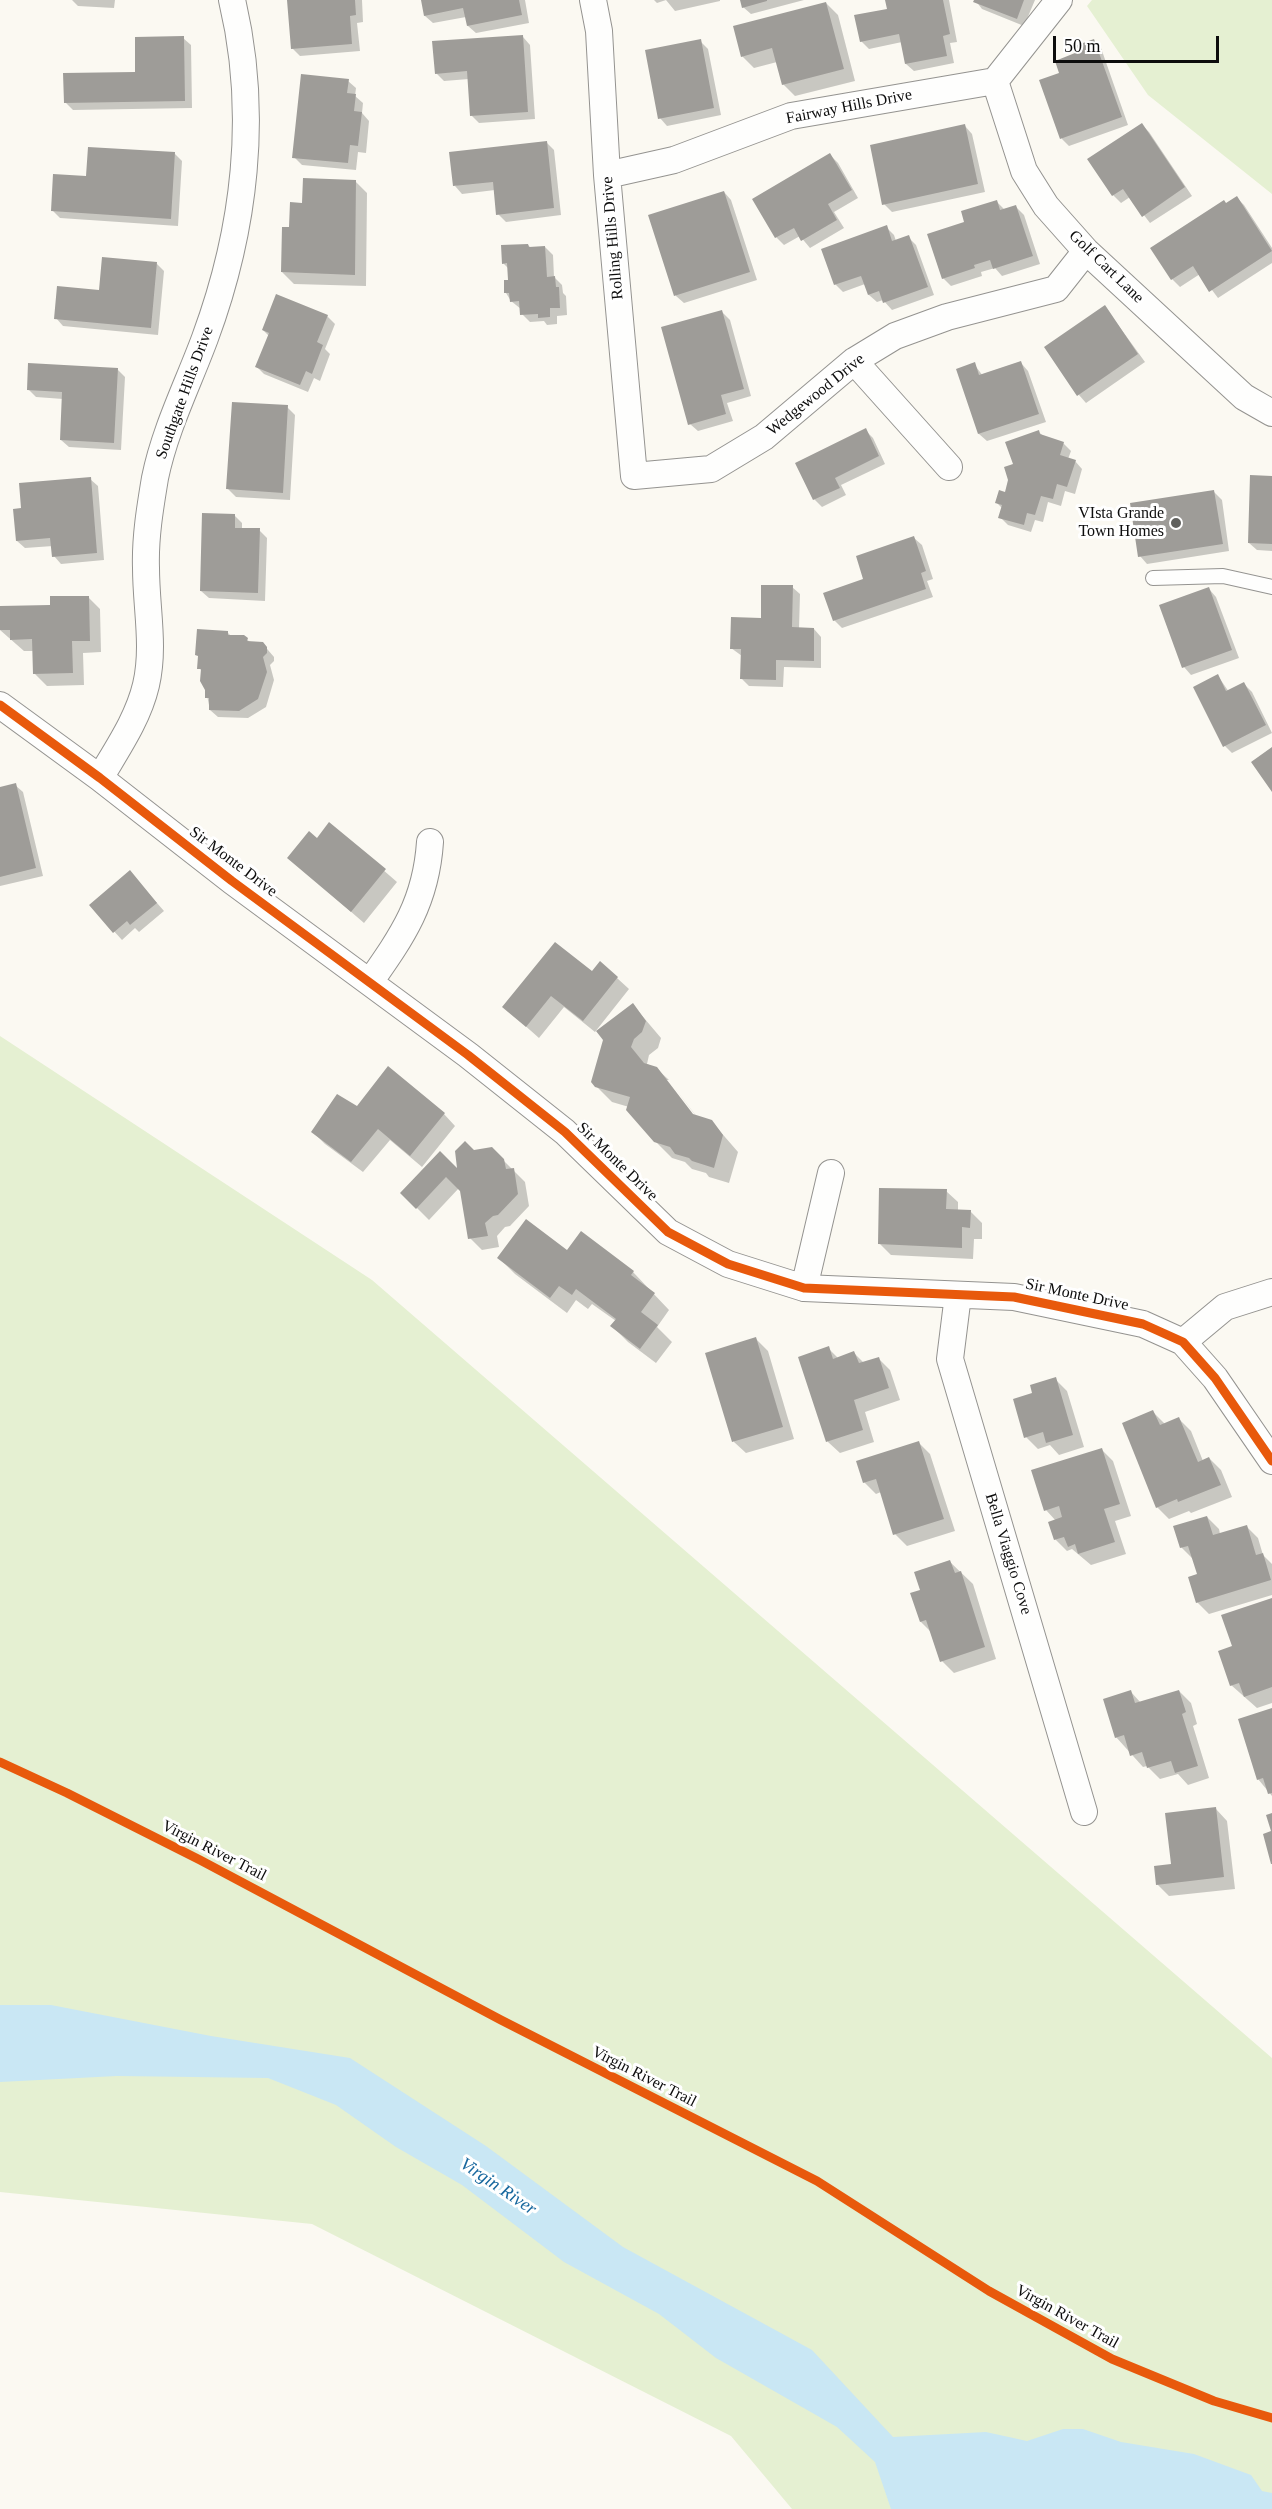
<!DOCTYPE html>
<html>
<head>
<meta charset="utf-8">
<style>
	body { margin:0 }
	#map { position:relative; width:1272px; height:2509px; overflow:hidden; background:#fbf9f2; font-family:"Times New Roman",serif }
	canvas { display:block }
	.scale { position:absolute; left:1053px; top:36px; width:166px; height:27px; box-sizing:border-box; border:3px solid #0d0d0d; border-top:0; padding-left:8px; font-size:18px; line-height:21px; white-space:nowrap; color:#0d0d0d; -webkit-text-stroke:4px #fff; paint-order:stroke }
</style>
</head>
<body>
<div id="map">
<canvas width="1272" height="2509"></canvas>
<div class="scale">50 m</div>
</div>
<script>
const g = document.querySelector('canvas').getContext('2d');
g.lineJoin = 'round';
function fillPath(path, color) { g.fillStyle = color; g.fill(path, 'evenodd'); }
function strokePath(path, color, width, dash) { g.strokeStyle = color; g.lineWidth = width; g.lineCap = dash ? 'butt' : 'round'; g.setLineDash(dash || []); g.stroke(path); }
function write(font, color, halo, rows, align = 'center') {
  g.font = font + ' "Times New Roman",serif'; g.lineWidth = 6; g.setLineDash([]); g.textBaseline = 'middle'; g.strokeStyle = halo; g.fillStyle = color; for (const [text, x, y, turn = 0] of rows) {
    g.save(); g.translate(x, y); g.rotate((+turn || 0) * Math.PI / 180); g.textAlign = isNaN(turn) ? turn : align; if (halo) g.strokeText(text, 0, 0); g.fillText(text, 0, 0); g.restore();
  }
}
const green = new Path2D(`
	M1092 0H1272V194L1148 95 1087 6Z
	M0 1036 372 1280 1272 2058V2509H792L731 2436 312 2224 0 2192Z`);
const water = new Path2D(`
	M0 2005H51L211 2036 350 2058 486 2146 623 2247 812 2350 893 2437 986 2432 1027 2441 1063 2429H1083L1121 2442 1194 2454 1251 2475 1262 2491 1272 2493V2509H891L875 2462 837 2427 716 2358 659 2314 564 2262 462 2185 396 2147 336 2105 268 2078 117 2076 0 2082Z`);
const shadow = new Path2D(`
	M72 0H115L114 8 78 6Z
	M289 0H362L363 22 357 23 360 51 300 56 292 48Z
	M422 0H525L529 23 476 33 468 26 466 17 433 23 425 16Z
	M654 0H720V1L675 11 666 0 657 3Z
	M741 0H804L751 14 743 7Z
	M886 0H949L957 42 950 43 954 63 914 71 906 64 902 42 869 49 861 41 888 10Z
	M975 0H1035L1024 26 982 9Z
	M826 3 838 15 855 81 795 96 783 84 777 62 754 68 742 56Z
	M523 37 530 45 535 119 479 123 471 115 469 79 444 81 436 73Z
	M183 38 191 45 192 108 73 110 65 102 137 74Z
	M700 41 708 49 721 115 667 126 660 118Z
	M1093 41 1101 48 1128 125 1069 146 1062 139 1041 81 1061 74 1077 54Z
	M348 81 356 88 355 96 363 103 362 113 369 121 366 153 358 152 356 170 302 165 294 157Z
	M1142 125 1149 132 1192 196 1150 223 1130 197 1121 203 1113 195Z
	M965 126 972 134 985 192 892 212 884 204Z
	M546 142 554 150 561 215 506 222 498 214 495 190 462 194 455 186Z
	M174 153 182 161 178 226 60 218 52 210 87 178Z
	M830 155 838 163 858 198 834 212 844 228 810 248 800 236 784 245 776 237 754 199Z
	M355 181 367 193 366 286 294 284 282 272 290 229 304 204Z
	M724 192 731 200 757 280 684 303 676 296 650 216Z
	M1237 198 1244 205 1272 248V263L1218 298 1200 274 1180 287 1172 279 1226 204Z
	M997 202 1004 209 1016 207 1024 215 1040 264 1002 276 995 268 981 272 982 276 951 286 943 278 966 223Z
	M886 227 894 235 896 241 908 237 916 245 934 295 892 310 883 300 877 302 869 295 865 284 843 292 835 284Z
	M528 245 531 248 545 247 553 255 554 277 562 285 563 293 566 296 567 315 557 316V324L547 325 544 321 530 322 522 314 521 309 511 301 506 293 510 281 509 269 503 263Z
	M156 263 164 271 158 335 63 326 56 318Z
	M1105 307 1145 362 1086 403 1079 395Z
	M722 312 730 320 751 396 727 403 733 421 698 431 690 424Z
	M327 316 335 324 325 349 330 354 320 381 314 378 308 392 264 374 256 366 269 336 263 330Z
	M1021 363 1028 371 1046 422 987 441 979 434 958 370 974 364 983 376Z
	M117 369 125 377 121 450 69 447 61 440 63 399 36 397 28 389Z
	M287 407 295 415 290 500 236 497 228 489Z
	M865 430 873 438 885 464 841 485 846 495 822 507 814 499Z
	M1039 432 1044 437 1063 443 1071 451 1068 459 1075 461 1082 469 1075 494 1065 491 1061 506 1048 502 1043 522 1035 520 1031 532 1008 525 1000 517 1002 508 997 503 1006 494 1015 465Z
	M1272 477V551L1257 550 1249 543Z
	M90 479 98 486 104 560 61 564 54 556 53 546 25 548 17 541 22 509Z
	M1214 492 1222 500 1229 551 1147 564 1140 556Z
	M234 515 242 523V529L259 530 267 538 265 601 209 598 201 591Z
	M914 538 922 545 933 579 927 581 933 597 842 628 834 620 865 580Z
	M792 587 800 594 799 629H814L821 637V668L784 667 783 687 749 686 742 679V656L731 648Z
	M1209 589 1216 597 1239 658 1191 675 1184 667Z
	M88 597 100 609 101 652 83 653 84 685 47 686 35 674 34 651H24L0 630V607L52 606Z
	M228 633 232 637 243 636 251 643H262L274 657V661L270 665 274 680 266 707 248 718 218 717 210 710 202 671 199 668Z
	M1218 676 1229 692 1244 684 1252 692 1272 733 1232 753 1225 746Z
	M15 785 23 792 43 876 0 886V788Z
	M330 824 397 882 364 923 289 858 317 840Z
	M137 880 164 911 139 932 135 928 122 940 91 906Z
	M617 978 629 989 595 1032 564 1007 539 1038 504 1007Z
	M633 1005 661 1038 658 1048 649 1055 647 1064 656 1068 669 1080H665L696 1121 699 1120 671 1083 697 1117 712 1122 738 1152 729 1183 709 1177 706 1173 692 1169 685 1162 672 1158 655 1141 629 1107 612 1102 596 1086Z
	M358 1108 444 1114 455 1126 422 1167 390 1140 363 1172 325 1144 313 1132Z
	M474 1152 503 1160 525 1182 529 1206 510 1226 505 1227 497 1236 499 1247 482 1250 470 1238 462 1191 459 1188 429 1220 402 1193 459 1172Z
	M946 1191 958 1202V1211H970L982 1223V1239H974L973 1259 891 1255 879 1243Z
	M567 1252 633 1272 669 1310 657 1327 672 1342 656 1363 628 1342 612 1326 616 1321 592 1304 588 1309 576 1300 567 1313 515 1274 499 1258Z
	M756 1339 768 1351 794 1439 746 1453 734 1442Z
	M828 1348 838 1358 854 1353 864 1363 878 1358 890 1370 900 1400 865 1412 874 1442 840 1453 828 1442 800 1358Z
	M1055 1379 1067 1391 1084 1447 1059 1455 1050 1445 1038 1449 1026 1437Z
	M1153 1412 1165 1424 1179 1419 1191 1431 1203 1461 1209 1458 1221 1470 1232 1497 1191 1513 1189 1511 1169 1519 1157 1507Z
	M918 1442 930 1454 955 1531 907 1546 895 1534 881 1492 876 1494 864 1482Z
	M1101 1449 1113 1461 1131 1516 1115 1521 1126 1554 1091 1565 1072 1549 1067 1551 1055 1539 1056 1521 1046 1510Z
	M1207 1517 1219 1529 1220 1534 1246 1526 1258 1538 1263 1555 1272 1564V1595L1209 1614 1197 1602 1199 1575 1193 1559 1181 1547Z
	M950 1562 973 1584 996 1659 954 1673 942 1661 932 1633 921 1622 912 1594 922 1591Z
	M1272 1599V1703L1257 1708 1231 1685 1234 1647Z
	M1179 1691 1191 1703 1197 1724 1193 1726 1209 1778 1188 1785 1178 1774 1160 1779 1147 1766 1143 1767 1116 1737 1131 1692 1141 1703Z
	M1272 1710V1796L1258 1779Z
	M1216 1809 1227 1821 1235 1889 1169 1896 1157 1884Z`);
const building = new Path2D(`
	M287 0H355L356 15 350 16 352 44 291 49Z
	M421 0H519L522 15 467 26 463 8 424 16Z
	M740 0H767V1L742 8Z
	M885 0H943L950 34 943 36 947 56 905 64 899 34 860 42 854 15 887 9Z
	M974 0H1024L1017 19 973 2Z
	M826 2 844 69 782 85 772 48 741 57 733 26Z
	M523 35 528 112 470 116 467 71 435 74 432 41Z
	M184 36 185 101 64 103 63 73 135 72V37Z
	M701 39 714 108 658 119 645 50Z
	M1094 39 1122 117 1060 139 1039 80 1059 73 1055 61 1075 53 1072 47Z
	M301 74 349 79 347 93 356 94 354 111 362 112 358 146 350 145 348 163 292 158Z
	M1142 123 1185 187 1142 217 1123 189 1112 196 1087 159Z
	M965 124 978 184 882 205 870 145Z
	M547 141 554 208 496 215 493 182 453 186 449 152Z
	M88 147 175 152 171 219 51 211 53 174 86 176Z
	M830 153 852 190 828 204 837 220 801 241 794 228 775 238 752 199Z
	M303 178 356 180 355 275 281 272 282 227H289L290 202 302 203Z
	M724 191 750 272 674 296 648 215Z
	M1237 196 1272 251 1209 292 1193 266 1171 280 1150 248 1224 200 1226 203Z
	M997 200 1000 210 1016 205 1033 256 993 269 990 260 974 265 975 268 942 279 927 234 964 222 961 211Z
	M887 225 892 241 909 235 928 287 883 303 879 291 868 295 861 276 834 285 821 249Z
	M528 244 529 247 545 246 547 277 555 276 556 287H559L560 308H550V317L538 318V314L520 315 519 301 510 302 509 293H504V280H508L507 263 502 264 501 245Z
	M102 257 157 262 151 328 54 319 57 286 99 290Z
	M276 294 328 315 317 342 323 345 312 374 306 371 300 385 255 367 269 333 262 330Z
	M1105 305 1138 354 1077 396 1044 347Z
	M722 310 744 389 721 395 726 414 688 425 661 327Z
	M1021 361 1039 414 978 434 956 369 975 362 979 375Z
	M28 363 118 368 114 443 60 440 62 392 27 390Z
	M232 402 288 405 283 493 226 489Z
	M866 428 879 456 835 478 840 488 813 500 795 463Z
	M1039 430 1040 434 1064 442 1060 455 1076 460 1067 487 1057 484 1053 499 1041 496 1035 515 1027 513 1024 525 998 518 1002 505 995 503 999 490 1005 492 1008 480 1004 467 1013 464 1005 442Z
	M1250 475 1272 476V544L1248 543Z
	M91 477 97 553 52 557 50 538 16 541 13 509 21 508 19 483Z
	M1214 490 1223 544 1138 557 1130 503Z
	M202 513 235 514V528H260L258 593 200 591Z
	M914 536 926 571 921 573 926 589 833 621 823 593 863 579 856 556Z
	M761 585H793L792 627 814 628V661L776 660V680L740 679 741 649H730L731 617 761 618Z
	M1209 587 1232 650 1182 668 1159 605Z
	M50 596H89L90 641H72L73 673 33 674 32 639 10 640V630H0V606L50 605Z
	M197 629 228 631V635H244L248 638 247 641 263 642 267 647V653L263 657 267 672 258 699 239 711 209 710V698H205V690L200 681 201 669H197L198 656 195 655Z
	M1218 674 1226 691 1244 682 1266 725 1223 747 1193 687Z
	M1272 747V792L1251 762Z
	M16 783 36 868 0 877V787Z
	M329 822 386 869 351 912 287 858 309 831 317 838Z
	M130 870 157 903 130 925 127 921 113 933 89 905Z
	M555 942 592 971 600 961 618 977 583 1021 551 996 526 1027 502 1007Z
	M633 1003 646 1021 642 1032 634 1039 631 1047 644 1063 657 1067 693 1114 712 1120 723 1135 714 1168 692 1161 689 1158 675 1154 670 1147 654 1142 626 1110 630 1097 595 1087 591 1082 603 1040 596 1031Z
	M388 1066 445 1113 410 1156 378 1129 351 1162 311 1132 337 1094 357 1106Z
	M465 1141 474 1150 492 1147 504 1159 506 1169 514 1168 518 1194 498 1215 493 1216 485 1223 488 1236 468 1239 460 1191 446 1177 416 1209 400 1193 440 1151 457 1168 455 1151Z
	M879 1188 947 1189 946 1209 971 1210 970 1228 962 1227V1248L878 1244Z
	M526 1219 567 1250 581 1231 634 1271 631 1275 655 1293 641 1312 658 1325 640 1349 610 1326 616 1319 576 1289 572 1295 559 1286 550 1298 497 1258Z
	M756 1337 783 1427 732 1442 705 1353Z
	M829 1346 833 1359 854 1351 859 1363 879 1357 889 1388 854 1400 863 1430 826 1442 798 1357Z
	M1056 1377 1073 1435 1046 1443 1043 1432 1024 1438 1013 1399 1032 1393 1030 1385Z
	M1153 1410 1160 1425 1179 1417 1198 1462 1209 1457 1221 1485 1178 1502 1177 1499 1156 1508 1122 1423Z
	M919 1441 944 1519 893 1535 876 1479 863 1483 856 1461Z
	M1102 1448 1120 1504 1104 1509 1115 1542 1078 1554 1075 1544 1068 1547 1064 1537 1054 1540 1048 1522 1062 1517 1059 1506 1044 1511 1031 1470Z
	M1207 1516 1213 1535 1247 1525 1256 1555 1263 1553 1271 1580 1196 1603 1188 1577 1197 1574 1188 1546 1180 1548 1173 1526Z
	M950 1560 955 1573 961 1571 985 1647 940 1662 926 1620 920 1622 910 1593 920 1590 914 1572Z
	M1272 1598V1687L1244 1697 1239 1683 1230 1686 1218 1651 1232 1646 1221 1615Z
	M1131 1690 1135 1703 1179 1690 1186 1712 1182 1714 1198 1766 1175 1773 1171 1761 1147 1768 1142 1752 1130 1756 1124 1735 1115 1738 1103 1699Z
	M1272 1708V1793L1268 1794 1263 1778 1257 1780 1238 1719Z
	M1216 1807 1224 1877 1156 1885 1154 1866 1171 1864 1165 1813Z
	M1272 1813V1864H1271L1263 1834 1271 1831 1266 1815Z`);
const lane = new Path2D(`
	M1153 578 1223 576 1272 587`);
const street = new Path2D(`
	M593 0 599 31 607 175 634 476 711 469 764 437 854 361 895 336 947 317 1056 289 1086 251
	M995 81 1024 171 1046 206 1086 251 1244 397 1272 413
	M607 175 674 160 791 116 995 81 1059 0
	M854 361 949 467
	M0 705 100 778 232 881 468 1055 565 1132 668 1232 728 1264 804 1288 1014 1297 1143 1324 1183 1342 1215 1378 1272 1461
	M100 778C117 749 138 719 146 685 155 646 146 608 146 568 145 538 150 508 155 478 165 429 188 384 205 338 245 230 259 113 232 0
	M370 982C403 935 426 902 430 842
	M804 1288 831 1173
	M958 1295 950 1359 1084 1812
	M1183 1342 1225 1307 1272 1292`);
const cycleway = new Path2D(`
	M0 705 100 778 232 881 468 1055 565 1132 668 1232 728 1264 804 1288 1014 1297 1143 1324 1183 1342 1215 1378 1272 1461
	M0 1762 67 1793 200 1860 501 2020 817 2181 989 2291 1112 2359 1214 2401 1272 2418`);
const markers = [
	[1176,523,6,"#60605d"]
];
const streetNames = [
	["Fairway Hills Drive",849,107,-11],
	["Rolling Hills Drive",613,238,-95],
	["Golf Cart Lane",1106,267,44],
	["Southgate Hills Drive",185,393,-70],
	["Wedgewood Drive",816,395,-39],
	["Sir Monte Drive",233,862,37],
	["Sir Monte Drive",617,1162,44],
	["Sir Monte Drive",1077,1295,12],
	["Bella Viaggio Cove",1008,1554,73],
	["Virgin River Trail",214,1851,27],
	["Virgin River Trail",644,2077,27],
	["Virgin River Trail",1067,2317,29]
];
const poiNames = [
	["VIsta Grande",1164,514],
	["Town Homes",1164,532]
];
const waterNames = [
	["Virgin River",498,2187,34]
];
fillPath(green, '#e5f0d2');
fillPath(water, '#c9e7f4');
fillPath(shadow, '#0003');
fillPath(building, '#9e9c98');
strokePath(lane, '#949390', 16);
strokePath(street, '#949390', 28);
strokePath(lane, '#fefefd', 14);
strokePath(street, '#fefefd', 26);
strokePath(cycleway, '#e8590c', 9);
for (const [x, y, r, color] of markers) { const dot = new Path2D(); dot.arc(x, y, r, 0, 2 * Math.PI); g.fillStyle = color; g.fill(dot); strokePath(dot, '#fff', 2); }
write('16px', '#0d0d0d', '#fff', streetNames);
write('16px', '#0d0d0d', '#fff', poiNames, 'right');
write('italic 18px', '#18689e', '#fff', waterNames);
</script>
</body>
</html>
